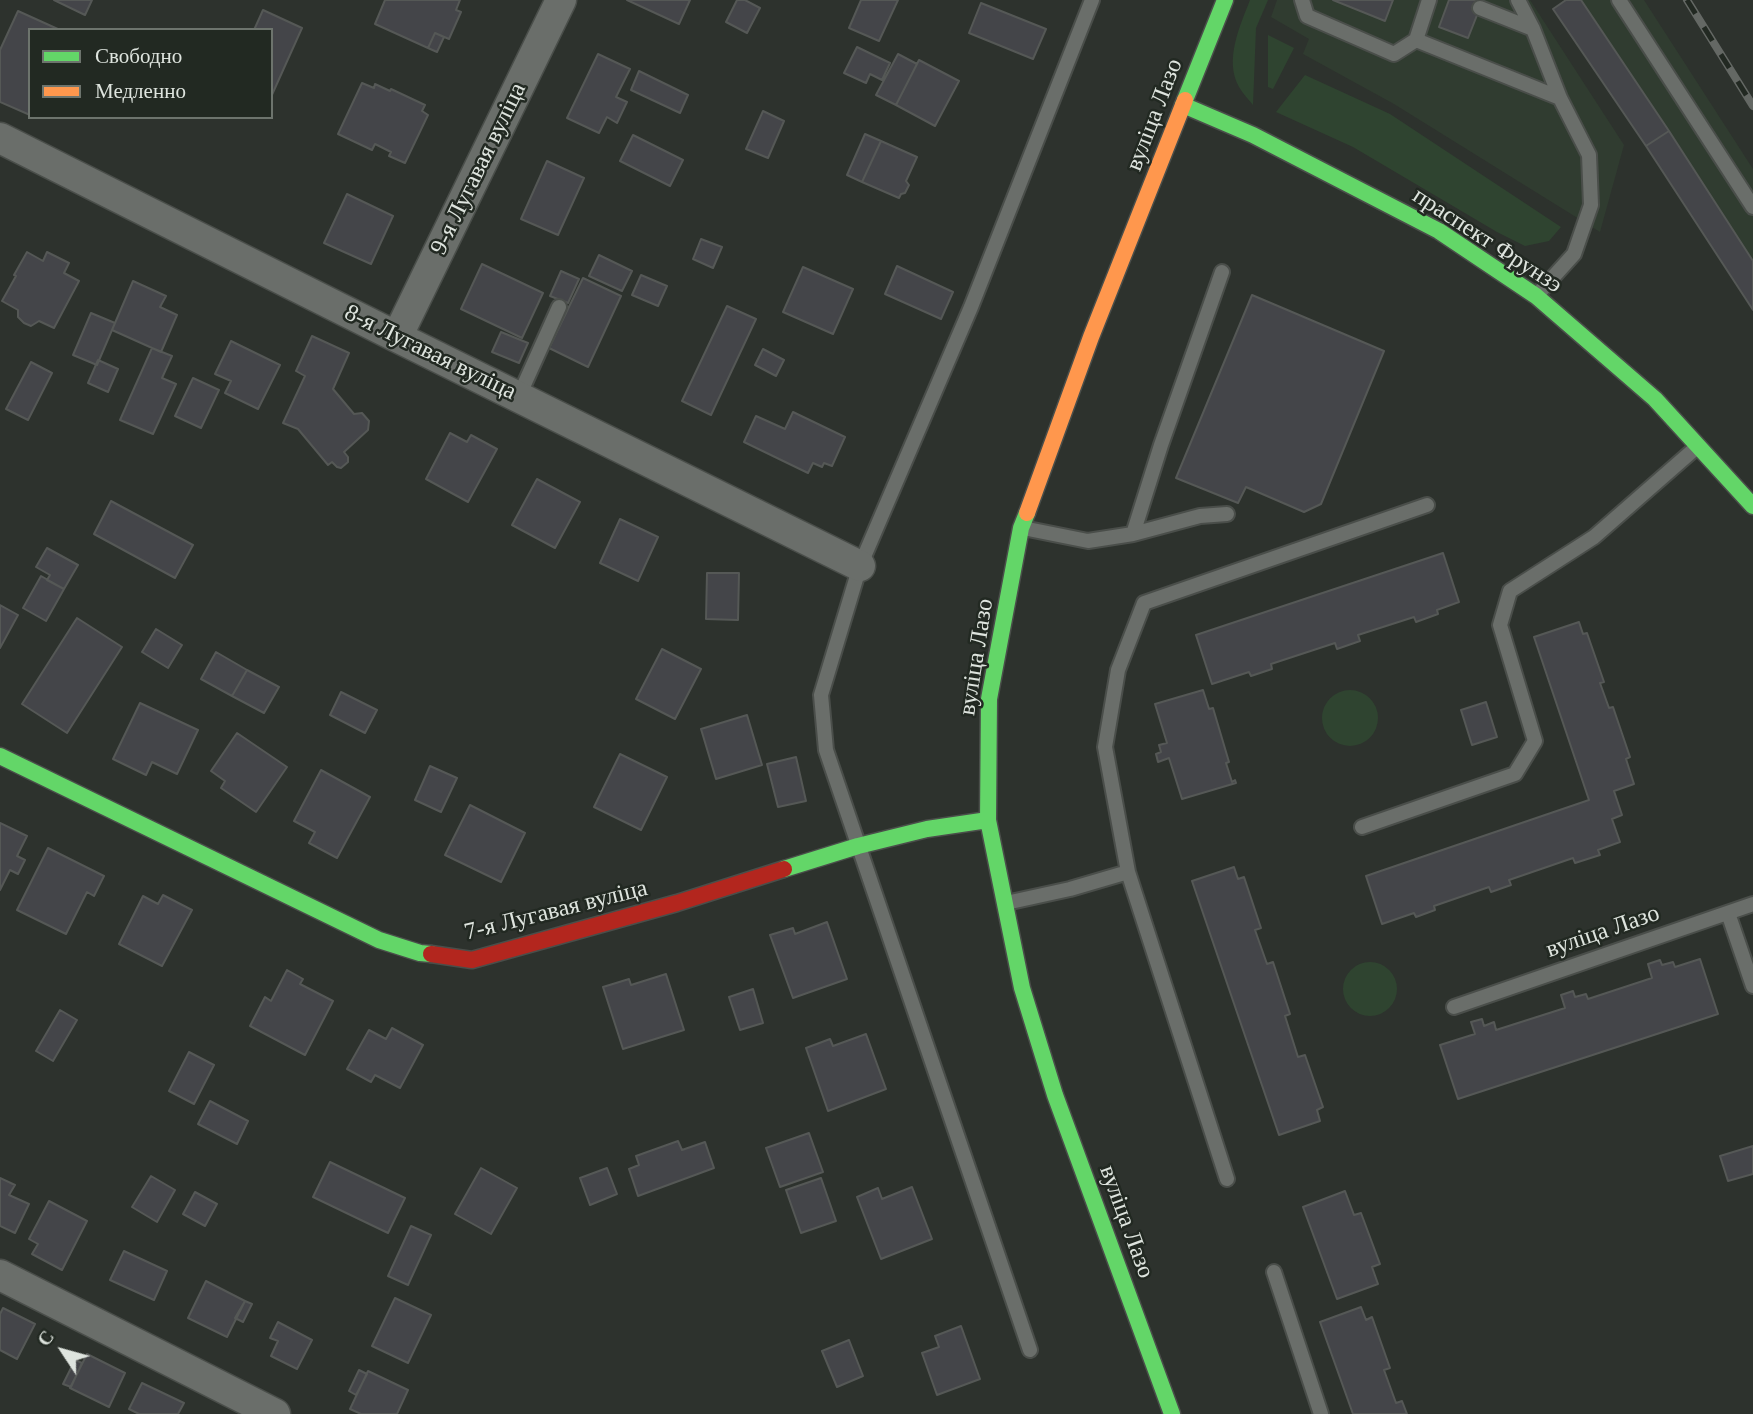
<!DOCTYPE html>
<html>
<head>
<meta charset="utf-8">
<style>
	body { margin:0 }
	#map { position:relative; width:1753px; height:1414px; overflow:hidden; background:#2d322d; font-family:"Times New Roman",serif }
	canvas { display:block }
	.legend { position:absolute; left:28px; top:28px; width:245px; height:91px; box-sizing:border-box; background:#222922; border:2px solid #6d746d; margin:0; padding:9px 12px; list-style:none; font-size:21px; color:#dee4de }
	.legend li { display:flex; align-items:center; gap:14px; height:35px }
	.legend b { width:35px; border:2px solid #6d746d }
	.north { position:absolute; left:28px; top:1316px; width:70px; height:70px; -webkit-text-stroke:5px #222922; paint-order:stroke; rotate:306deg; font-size:19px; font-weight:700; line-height:28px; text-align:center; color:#dee4de }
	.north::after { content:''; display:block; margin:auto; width:24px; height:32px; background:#dee4de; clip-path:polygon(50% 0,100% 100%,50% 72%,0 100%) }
</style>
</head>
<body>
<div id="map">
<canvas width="1753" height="1414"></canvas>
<ul class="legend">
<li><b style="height:9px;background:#63d668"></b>Свободно</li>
<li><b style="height:9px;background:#ff974d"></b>Медленно</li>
</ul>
<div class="north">С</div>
</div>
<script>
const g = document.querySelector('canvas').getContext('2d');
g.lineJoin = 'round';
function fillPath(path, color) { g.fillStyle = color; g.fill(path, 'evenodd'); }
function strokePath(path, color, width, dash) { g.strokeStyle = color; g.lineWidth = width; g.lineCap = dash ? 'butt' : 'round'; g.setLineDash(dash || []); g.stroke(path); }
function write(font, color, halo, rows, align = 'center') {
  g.font = font + ' "Times New Roman",serif'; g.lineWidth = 5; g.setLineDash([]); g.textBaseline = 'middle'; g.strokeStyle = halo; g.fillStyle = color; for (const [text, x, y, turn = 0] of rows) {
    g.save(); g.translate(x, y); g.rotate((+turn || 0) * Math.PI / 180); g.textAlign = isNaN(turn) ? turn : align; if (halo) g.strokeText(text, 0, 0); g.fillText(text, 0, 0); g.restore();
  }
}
const built = new Path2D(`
	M1277 0H1530L1624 145 1600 232 1394 104 1303 54 1309 39 1271 17Z
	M1566 0H1644L1753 169V310L1646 146 1553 9Z`);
const green = new Path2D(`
	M1250 0H1268L1256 28 1253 105C1249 100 1243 94 1239 87 1224 60 1240 26 1250 0Z
	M1268 35 1294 48 1273 89 1268 87Z
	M1305 75 1390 114 1561 227 1549 241 1525 246 1497 232 1353 147 1276 112Z
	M1322 718a28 28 0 1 1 56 0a28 28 0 1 1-56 0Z
	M1343 989a27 27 0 1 1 54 0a27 27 0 1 1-54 0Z`);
const building = new Path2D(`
	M54 0H92L85 15Z
	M385 0H460L456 10 461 12 449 39 435 33 428 48 375 24Z
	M627 0H690L679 24Z
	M737 0H745L760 8 747 33 726 22Z
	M861 0H898L879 41 849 28Z
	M1333 0H1393L1385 21Z
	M1449 0H1483L1468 38 1439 27Z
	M1566 0H1581L1669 131 1646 146 1553 9Z
	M981 3 1046 29 1033 59 969 33Z
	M263 10 302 28 271 97V30H254Z
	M18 11 60 30H30V115L0 102V50Z
	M435 33 444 37 437 52 428 48Z
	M857 47 890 63 882 80 870 74 866 83 844 73Z
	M598 54 630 69 616 97 627 102 617 123 607 117 599 133 567 118Z
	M898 54 917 64 896 105 876 95Z
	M919 60 959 81 935 126 896 105Z
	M639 71 688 95 680 113 631 90Z
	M362 83 374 88 375 84 390 91 391 89 425 105 422 111 428 115 405 163 389 156 391 152 375 144 372 150 338 134Z
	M763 111 784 121 768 158 746 149Z
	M1669 131 1753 261V310L1646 146Z
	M865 134 881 141 862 182 847 175Z
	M633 135 683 160 670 186 620 161Z
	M881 141 917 157 906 181 909 185 905 193 901 194 899 198 862 182Z
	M547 161 584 178 558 235 521 219Z
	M347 194 393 216 371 264 324 243Z
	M701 239 722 247 713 268 693 259Z
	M27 252 43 261 47 252 69 263 64 273 79 281 54 328 39 321 31 326 24 323 18 317V310L2 301 16 276 14 275Z
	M599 255 632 271 622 291 589 276Z
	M482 264 543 293 522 338 461 309Z
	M897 266 953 292 941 319 885 294Z
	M803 267 853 289 833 334 783 312Z
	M561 271 579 279 568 303 550 296Z
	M641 275 667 286 658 306 632 295Z
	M583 278 621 296 588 367 549 348Z
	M133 281 166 296 160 307 177 315 161 352 112 330Z
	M1252 295 1384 351 1321 504 1304 512 1246 487 1238 503 1176 478Z
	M727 306 756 319 711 415 682 401Z
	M91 313 115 323 97 365 73 355Z
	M501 332 528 343 519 363 492 352Z
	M312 336 349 353 333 389 354 414 362 413 369 421 368 430 344 452 348 457V462L341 468 337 467 332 462 328 465 298 429 283 423 305 376 296 371Z
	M231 341 280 365 258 409 225 393 231 381 215 374Z
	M152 348 172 356 162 378 176 384 153 434 120 420Z
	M763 349 784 360 776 376 755 365Z
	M98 360 118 369 108 392 88 383Z
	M31 362 52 373 28 420 6 409Z
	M193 378 219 390 201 428 175 416Z
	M793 412 845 437 832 466 824 463 822 467 813 463 808 473 744 442 756 416 785 429Z
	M450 433 467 442 471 435 497 449 468 502 426 479Z
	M537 479 580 502 555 548 512 525Z
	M111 501 193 545 175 578 94 534Z
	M620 519 658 537 638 581 600 563Z
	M47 548 78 565 64 589 47 580 50 575 36 567Z
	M1443 553 1459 602 1437 610 1438 614 1416 622 1414 617 1358 635 1360 641 1337 649 1335 643 1271 664 1272 669 1251 676 1249 672 1212 684 1196 635Z
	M707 573H739L738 620 706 619Z
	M41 576 64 589 46 621 23 608Z
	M0 605 18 615 0 648Z
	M77 618 122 647 67 733 22 704Z
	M1579 622 1583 634 1587 633 1604 682 1600 683 1609 708 1613 707 1630 757 1626 759 1634 784 1614 791 1622 815 1612 819 1620 842 1598 850 1600 855 1575 863 1573 858 1509 880 1511 885 1491 892 1489 887 1434 906 1435 910 1416 917 1414 913 1382 924 1366 876 1589 800 1534 637Z
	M156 629 182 645 168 668 142 652Z
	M662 649 701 669 675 719 636 699Z
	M216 652 247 670 232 696 201 679Z
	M247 670 279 687 264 713 232 696Z
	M1203 690 1209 709 1213 708 1229 762 1226 763 1232 782 1235 780 1236 783 1182 799 1169 758 1158 762 1156 754 1161 752 1159 745 1167 743 1155 704Z
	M341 692 377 710 365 733 330 715Z
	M1486 702 1497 737 1472 745 1461 710Z
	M140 703 198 730 177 774 152 762 146 775 113 759Z
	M747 715 762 765 716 779 701 729Z
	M237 733 287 767 256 812 221 788 225 781 211 771Z
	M620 754 667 777 641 830 594 807Z
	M796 757 806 801 778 807 767 764Z
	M430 766 457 778 441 812 415 800Z
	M321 770 370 797 337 858 309 843 315 832 294 821Z
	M470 805 525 833 501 882 445 855Z
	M0 823 27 836 17 856 25 860 18 874 10 870 0 890Z
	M48 848 104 876 94 896 87 892 66 934 17 910Z
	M1234 867 1238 879 1244 877 1261 928 1255 930 1267 964 1273 962 1290 1014 1285 1016 1298 1057 1305 1055 1323 1107 1317 1110 1320 1121 1279 1135 1192 881Z
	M163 895 192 910 162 966 119 944 143 896 158 904Z
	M827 922 847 979 793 998 770 935 793 928 795 934Z
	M1700 959 1718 1014 1458 1099 1440 1045 1475 1034 1471 1022 1482 1019 1484 1026 1494 1022 1496 1030 1565 1008 1561 995 1573 991 1575 997 1586 994 1588 999 1652 978 1648 964 1660 960 1662 965 1673 962 1675 967Z
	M287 970 303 979 300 984 333 1001 305 1055 250 1026 265 997 271 1001Z
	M666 974 684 1030 623 1049 603 987 629 979 631 985Z
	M753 989 763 1023 740 1030 729 997Z
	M60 1010 77 1020 53 1061 36 1051Z
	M392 1028 423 1045 400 1088 375 1075 371 1082 347 1069 369 1030 386 1039Z
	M866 1034 886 1089 828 1111 806 1048 830 1039 833 1046Z
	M189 1052 214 1065 194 1104 169 1091Z
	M210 1101 248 1121 237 1144 198 1124Z
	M809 1133 823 1172 780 1187 766 1148Z
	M678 1141 682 1150 705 1142 714 1168 638 1196 629 1169 639 1165 636 1156Z
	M1753 1146V1174L1728 1181 1720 1156Z
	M330 1162 405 1198 388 1233 313 1197Z
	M481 1168 517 1188 491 1234 455 1214Z
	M607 1168 617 1194 590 1205 580 1178Z
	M151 1176 175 1190 157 1222 132 1207Z
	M0 1178 15 1185 9 1195 29 1204 15 1233 0 1226Z
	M821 1178 836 1221 801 1233 786 1190Z
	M912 1187 932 1239 881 1259 857 1197 878 1188 882 1199Z
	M1345 1191 1354 1215 1361 1213 1380 1264 1372 1267 1378 1284 1337 1299 1303 1207Z
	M195 1192 217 1204 205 1226 183 1214Z
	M49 1201 87 1221 62 1270 32 1254 38 1244 29 1239Z
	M411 1226 431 1235 408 1285 388 1276Z
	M124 1251 167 1271 154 1300 110 1280Z
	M206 1281 245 1301 227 1337 188 1318Z
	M395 1298 431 1315 408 1363 372 1346Z
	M245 1301 252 1304 243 1322 235 1318Z
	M1361 1307 1366 1320 1372 1317 1390 1368 1384 1370 1396 1403 1402 1401 1407 1414H1353L1320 1322Z
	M3 1308 35 1324 17 1359 0 1350V1314Z
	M278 1322 312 1340 297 1369 271 1356 278 1341 270 1338Z
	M961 1326 980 1379 937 1395 922 1353 939 1347 935 1336Z
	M849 1340 863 1376 837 1387 822 1351Z
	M87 1354 125 1373 109 1407 70 1388Z
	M75 1360 82 1363 71 1387 63 1384Z
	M359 1370 367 1374 356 1395 349 1391Z
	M368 1371 408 1390 397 1414H361L350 1409Z
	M142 1383 184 1403 178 1414H139L129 1409Z`);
const lane = new Path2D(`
	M1302 0 1307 16 1394 54 1416 40
	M1429 0 1416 40 1560 98
	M1518 0 1533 29 1560 98 1589 155 1591 205 1574 254 1537 295
	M1619 0 1753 207
	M1480 8 1533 29
	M519 396 559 307
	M1023 528 1088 541 1133 534 1161 445 1222 272
	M1133 534 1200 516 1227 514
	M1362 827 1515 774 1535 741 1500 625 1510 591 1594 537 1698 446
	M1128 872 1227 1179
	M1006 903 1070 889 1128 872 1105 747 1118 670 1144 603 1427 505
	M1728 913 1753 986
	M1454 1007 1753 904
	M1274 1272 1321 1414
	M1030 1350 826 750 821 695 860 566 971 307 1092 0`);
const street = new Path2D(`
	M0 138 397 337 860 566
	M397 337 561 0
	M0 1275 275 1414`);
const fast = new Path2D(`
	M1185 100 1225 0
	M1183 105 1253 135 1439 231 1536 296 1655 399 1753 506
	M1027 513 1021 528 989 699 988 820 1022 988 1055 1095 1172 1414
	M0 756 379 940 420 953 431 954
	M784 869 858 846 927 829 988 820`);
const slow = new Path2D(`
	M1027 513 1091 337 1185 100`);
const jam = new Path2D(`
	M431 954 472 960 677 903 784 869`);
const rail = new Path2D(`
	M1687 0 1753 106`);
const streetNames = [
	["вуліца Лазо",1155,115,-69],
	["9-я Лугавая вуліца",479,169,-64],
	["праспект Фрунзэ",1487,241,33],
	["8-я Лугавая вуліца",430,353,26],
	["вуліца Лазо",977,657,-81],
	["7-я Лугавая вуліца",556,911,-14],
	["вуліца Лазо",1603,932,-19],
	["вуліца Лазо",1126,1222,70]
];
fillPath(built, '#303c30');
fillPath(green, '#2f4430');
fillPath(building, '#444549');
strokePath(building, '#555856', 2);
strokePath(lane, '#4a4e4a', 18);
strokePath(street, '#4a4e4a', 33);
strokePath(fast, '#4a4e4a', 19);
strokePath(slow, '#4a4e4a', 19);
strokePath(jam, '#4a4e4a', 19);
strokePath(lane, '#6a6e6a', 14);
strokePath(street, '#6a6e6a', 30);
strokePath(fast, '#63d668', 16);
strokePath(slow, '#ff974d', 16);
strokePath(jam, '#b3261e', 16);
strokePath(rail, '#646864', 8);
strokePath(rail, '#222922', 5, [16]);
write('24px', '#dee4de', '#222922', streetNames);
</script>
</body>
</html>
